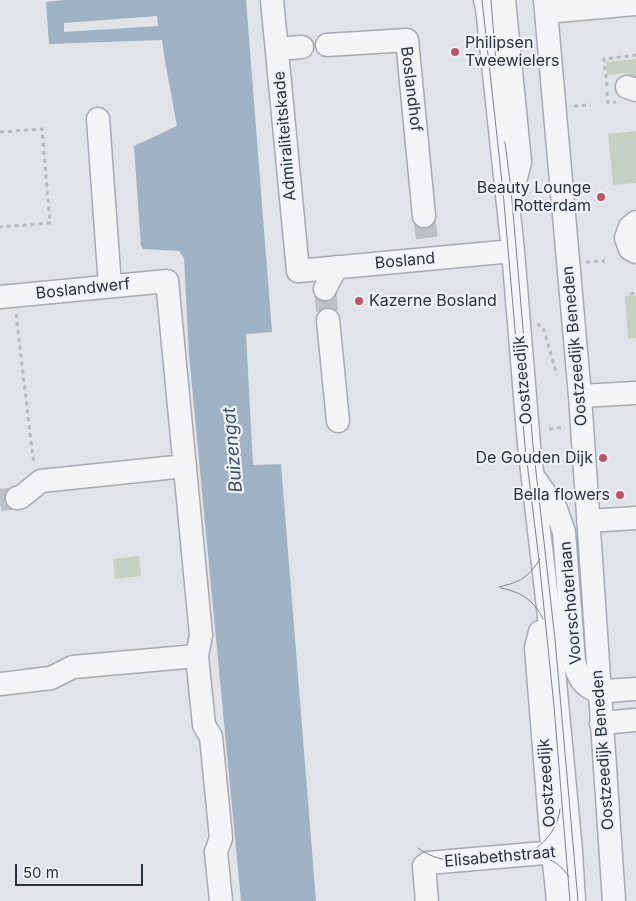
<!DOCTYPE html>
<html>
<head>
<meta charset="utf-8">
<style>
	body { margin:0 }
	#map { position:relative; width:636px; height:901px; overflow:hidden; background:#e0e3e7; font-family:Inter,sans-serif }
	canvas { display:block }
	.scale { position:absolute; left:15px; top:864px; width:128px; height:22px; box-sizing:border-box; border:2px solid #2a323d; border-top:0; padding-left:6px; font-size:15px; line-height:18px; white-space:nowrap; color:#2a323d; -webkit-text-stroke:4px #eff2f5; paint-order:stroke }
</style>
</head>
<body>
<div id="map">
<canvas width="636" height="901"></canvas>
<div class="scale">50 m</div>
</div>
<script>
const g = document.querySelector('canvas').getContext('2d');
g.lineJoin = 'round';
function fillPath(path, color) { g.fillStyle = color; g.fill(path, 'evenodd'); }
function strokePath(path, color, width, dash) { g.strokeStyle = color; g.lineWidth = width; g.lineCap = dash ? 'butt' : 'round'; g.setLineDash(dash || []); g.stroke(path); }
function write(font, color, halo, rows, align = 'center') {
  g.font = font + ' Inter,sans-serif'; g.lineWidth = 4.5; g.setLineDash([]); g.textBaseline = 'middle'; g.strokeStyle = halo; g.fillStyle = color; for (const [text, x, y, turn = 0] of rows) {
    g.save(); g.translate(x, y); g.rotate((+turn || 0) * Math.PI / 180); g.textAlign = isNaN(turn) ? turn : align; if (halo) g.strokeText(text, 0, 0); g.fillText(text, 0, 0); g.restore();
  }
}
const green = new Path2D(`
	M636 59V78L627 73 607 75 606 62Z
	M636 131V183L613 185 608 134Z
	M636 295V338L628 339 625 296Z
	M139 556 141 576 115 579 113 559Z`);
const water = new Path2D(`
	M63 0H246L272 332 246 334 253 465 281 464 316 901H241L189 355 184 258 179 251 143 249 141 246 134 146 177 126 165 61 162 40 49 44 46 2ZM157 16 158 26 64 32V23Z`);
const minorTunnel = new Path2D(`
	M424 216 427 240
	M325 289 328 320
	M0 500 17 498`);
const path = new Path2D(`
	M607 86 604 59 636 55
	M607 92 608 103 616 102
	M574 106 591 105
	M0 132 42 129 50 223 0 227
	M586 262 605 261
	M630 294 636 293
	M16 314 33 458 35 464
	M537 324 543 327 557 375
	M549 429 563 427`);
const minor = new Path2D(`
	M272 0 298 271 513 251
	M485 0 487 8 513 251 529 445 548 607 571 851 574 901
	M504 0 520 162 512 194
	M545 0 580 396 614 901
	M546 12 636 4
	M327 45 407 40 424 216
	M277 49 302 47
	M627 87 636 90
	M98 119 110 286
	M636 222 630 227 626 238 630 249 636 252
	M325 289 336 267
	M0 297 167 281 201 635 197 656 204 725 211 737 221 838 216 852 221 901
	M328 320 338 421
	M580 396 636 393
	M535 479 556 509 564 532 574 661C583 700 604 690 636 689
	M17 498 21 497 41 481 185 466
	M588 521 636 518
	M540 632 536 648 551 834 558 901
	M0 684 51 678 73 667 197 656
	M601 723 636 720
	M427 901 424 866 428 863 567 851`);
const tram = new Path2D(`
	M482 0 503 191 525 446 539 560 554 706 570 901
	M491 0 496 62
	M505 142 511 189 533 445 555 639 578 901
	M499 587C520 582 528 578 540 559
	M501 588C521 592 534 600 543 619
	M418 848C425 853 433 857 442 859 482 866 542 834 569 877
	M524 853C543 849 558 828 560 809`);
const markers = [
	[455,52,5,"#bf5267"],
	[601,197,5,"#bf5267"],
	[359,301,5,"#bf5267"],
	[603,458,5,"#bf5267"],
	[620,495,5,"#bf5267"]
];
const poiNames = [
	["Philipsen",465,43,"left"],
	["Tweewielers",465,61,"left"],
	["Beauty Lounge",591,188],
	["Rotterdam",591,206],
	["Kazerne Bosland",369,301,"left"],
	["De Gouden Dijk",593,458],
	["Bella flowers",610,495]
];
const streetNames = [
	["Boslandhof",411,89,83],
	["Admiraliteitskade",285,136,-95],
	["Bosland",405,261,-5],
	["Boslandwerf",83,289,-6],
	["Oostzeedijk Beneden",575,346,-95],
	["Oostzeedijk",523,380,-95],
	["Voorschoterlaan",571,603,-95],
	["Oostzeedijk Beneden",603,750,-94],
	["Oostzeedijk",547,783,-94],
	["Elisabethstraat",500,857,-5]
];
const waterNames = [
	["Buizengat",233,450,-95]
];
fillPath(green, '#c6d0c2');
fillPath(water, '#9fb2c3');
strokePath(minorTunnel, '#bcc0c5', 22, [22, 11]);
strokePath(minor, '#a6aab1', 25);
strokePath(path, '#b6babe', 3, [4, 4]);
strokePath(minor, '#f2f4f6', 22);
strokePath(tram, '#7b838f', 1);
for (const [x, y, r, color] of markers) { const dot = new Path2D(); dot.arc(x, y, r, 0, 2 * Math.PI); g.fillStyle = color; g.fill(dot); strokePath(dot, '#eff2f5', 2); }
write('16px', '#2a323d', '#eff2f5', poiNames, 'right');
write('16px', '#2a323d', '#eff2f5', streetNames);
write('italic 18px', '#39526c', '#eff2f5', waterNames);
</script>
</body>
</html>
